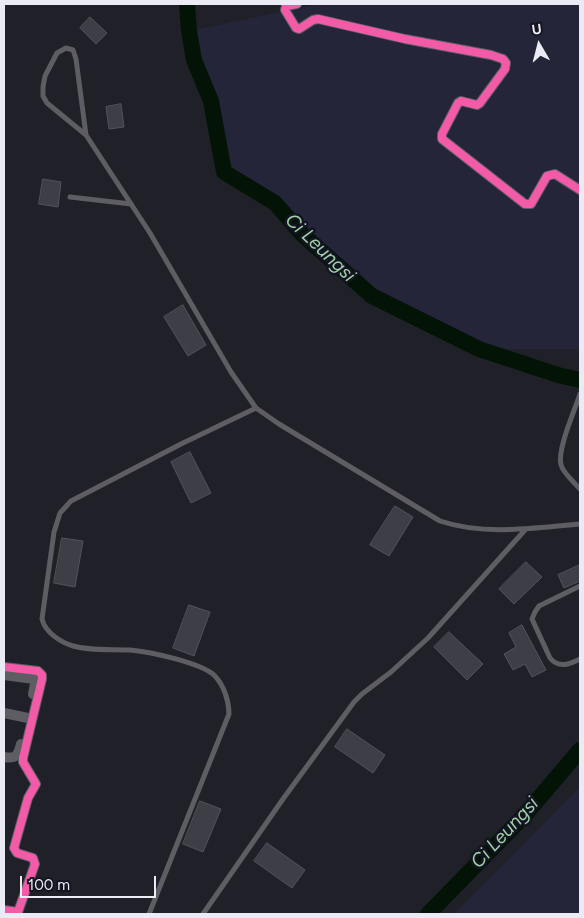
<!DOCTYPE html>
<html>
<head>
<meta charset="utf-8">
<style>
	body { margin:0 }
	#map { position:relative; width:584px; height:918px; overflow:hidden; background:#202128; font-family:Figtree,sans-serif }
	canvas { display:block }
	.frame { position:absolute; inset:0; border:5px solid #eaebf4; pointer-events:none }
	.north { position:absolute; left:514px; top:20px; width:50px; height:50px; -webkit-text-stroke:4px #141522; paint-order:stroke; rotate:352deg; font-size:14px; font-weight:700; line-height:20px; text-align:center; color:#eaebf4 }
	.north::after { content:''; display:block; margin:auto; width:18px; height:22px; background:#eaebf4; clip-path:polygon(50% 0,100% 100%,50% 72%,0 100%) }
	.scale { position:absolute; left:20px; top:876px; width:136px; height:22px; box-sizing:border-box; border:2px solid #eaebf4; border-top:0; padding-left:6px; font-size:15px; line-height:18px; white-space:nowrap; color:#eaebf4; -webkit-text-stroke:4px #141522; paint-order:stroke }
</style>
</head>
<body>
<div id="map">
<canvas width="584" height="918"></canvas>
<div class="frame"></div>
<div class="north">U</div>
<div class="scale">100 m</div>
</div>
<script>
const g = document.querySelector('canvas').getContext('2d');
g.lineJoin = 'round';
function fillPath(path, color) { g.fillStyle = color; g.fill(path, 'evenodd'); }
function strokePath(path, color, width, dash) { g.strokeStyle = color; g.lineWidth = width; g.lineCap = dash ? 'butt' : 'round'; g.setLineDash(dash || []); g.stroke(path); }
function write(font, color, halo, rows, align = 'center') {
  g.font = font + ' Figtree,sans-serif'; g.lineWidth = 5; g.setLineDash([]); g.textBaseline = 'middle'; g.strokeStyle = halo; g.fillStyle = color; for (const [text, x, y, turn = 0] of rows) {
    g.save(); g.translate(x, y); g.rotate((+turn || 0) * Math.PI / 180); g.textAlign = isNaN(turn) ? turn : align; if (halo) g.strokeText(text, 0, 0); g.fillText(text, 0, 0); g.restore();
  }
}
const built = new Path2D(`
	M319 4H580V349H479L372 296 320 250 275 203 224 172 211 101 194 60 189 31Z
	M580 787V914H454Z`);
const river = new Path2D(`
	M187 4 189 31 194 60 211 101 224 172 275 203 303 235 372 296 479 349 558 375 580 380
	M428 914 523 817 580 750`);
const building = new Path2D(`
	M90 17 107 33 96 44 80 28Z
	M121 104 124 127 109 129 106 107Z
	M43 179 61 182 58 207 39 204Z
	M183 305 206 345 188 356 164 317Z
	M190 452 211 493 191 503 171 462Z
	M395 506 413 517 389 556 370 545Z
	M62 538 83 541 75 587 54 583Z
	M526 562 542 577 514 604 499 589Z
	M580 565V581L564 588 558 575Z
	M189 605 210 612 194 656 173 648Z
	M522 625 546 670 532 677 525 664 513 670 504 654 516 647 509 633Z
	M449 632 483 664 467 680 434 647Z
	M347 729 385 755 373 773 335 747Z
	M200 801 221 809 203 852 183 844Z
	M267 843 305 870 292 888 254 861Z`);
const lane = new Path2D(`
	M86 135 76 59 73 50 66 48 57 53 45 76 43 87V96L47 103 86 135 150 233 231 372 256 408 279 424 440 521C485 536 534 528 580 524
	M70 197 131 204
	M580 394C575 410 557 449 561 465 564 474 574 482 580 489
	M580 586 539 606 535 612 532 619 550 658C559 669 570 664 580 659
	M149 914 229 714C229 701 224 685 214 675 199 662 150 652 130 650 112 649 90 651 73 646 60 642 45 632 42 619L54 532 60 513 71 501 181 444 256 408
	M203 914 283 799 354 702 362 694 391 672 428 638 525 530`);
const street = new Path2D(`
	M297 4 286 6 285 10 296 28 299 29 313 20 318 19 405 39 491 55 503 59 506 63 505 69 480 103 477 105 461 101 458 103 442 134V139L525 204H531L547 176 555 174 580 190
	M4 667 38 671 42 675V679L23 758V762L36 784 28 798 14 848 17 853 33 858 35 864 18 912 4 910
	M4 675 34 679 35 684 33 694
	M4 713 28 718
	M4 757C16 759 18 756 21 744`);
const cycleway = new Path2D(`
	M297 4 286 6 285 10 296 28 299 29 313 20 318 19 405 39 491 55 503 59 506 63 505 69 480 103 477 105 461 101 458 103 442 134V139L525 204H531L547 176 555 174 580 190
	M4 667 38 671 42 675V679L23 758V762L36 784 28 798 14 848 17 853 33 858 35 864 18 912 4 910`);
const waterNames = [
	["Ci Leungsi",320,248,44],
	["Ci Leungsi",505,833,-47]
];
fillPath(built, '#242538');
strokePath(river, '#031406', 16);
fillPath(building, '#3d3e46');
strokePath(building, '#52535a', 1);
strokePath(lane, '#5d5d63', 5);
strokePath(street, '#5d5d63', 10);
strokePath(cycleway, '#f35aa7', 8);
write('italic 19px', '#a1d1a6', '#141522', waterNames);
</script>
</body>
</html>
